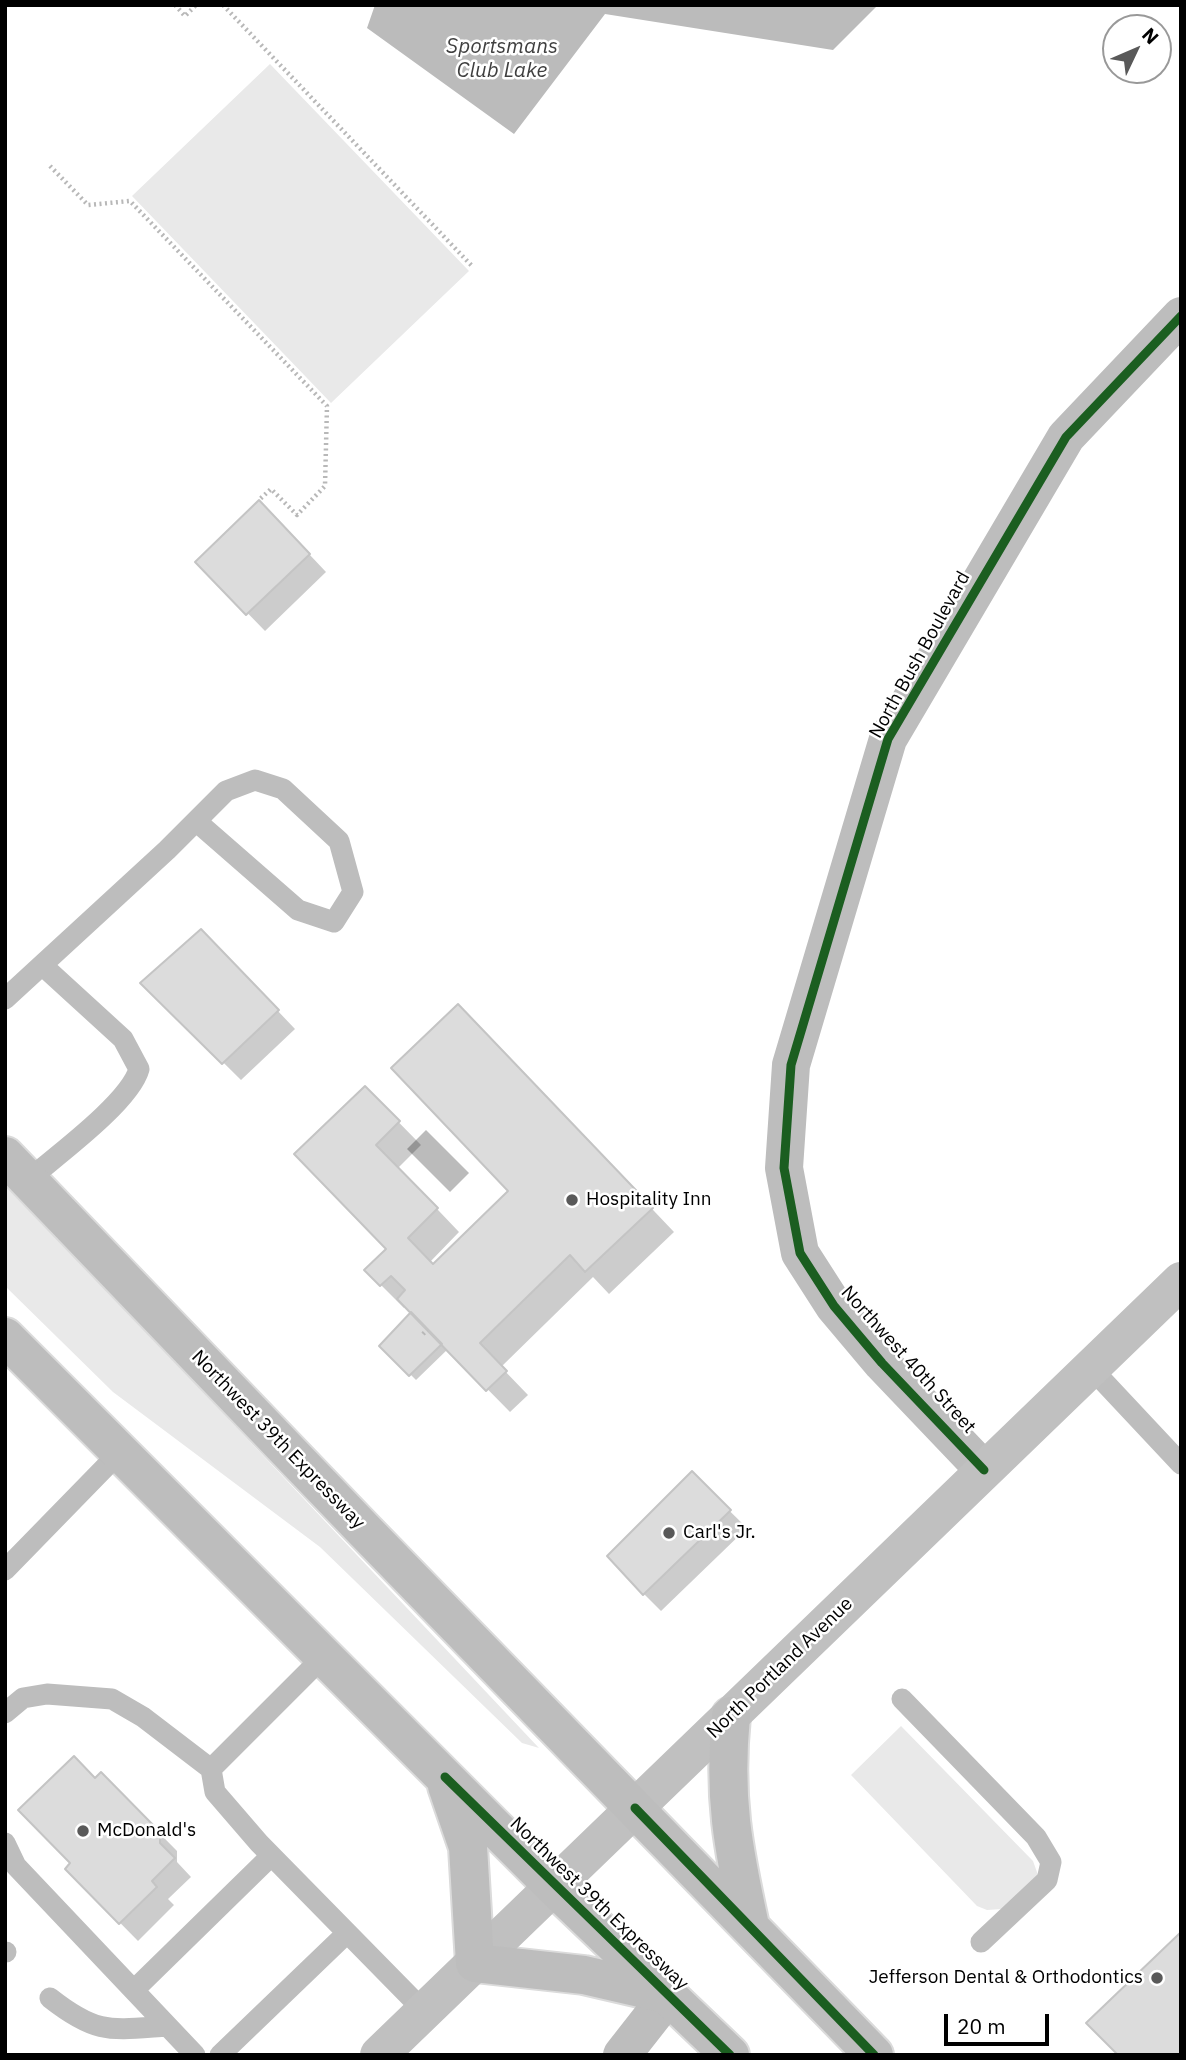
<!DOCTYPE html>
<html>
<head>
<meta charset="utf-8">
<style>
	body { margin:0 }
	#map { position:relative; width:1186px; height:2060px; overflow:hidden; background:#fff; font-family:"IBM Plex Sans",sans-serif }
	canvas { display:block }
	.frame { position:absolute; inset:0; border:7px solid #000; pointer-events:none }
	.north { position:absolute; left:1102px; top:14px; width:70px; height:70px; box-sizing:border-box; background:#fff; border:2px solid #999; border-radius:50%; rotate:46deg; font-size:19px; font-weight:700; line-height:28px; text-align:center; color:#000 }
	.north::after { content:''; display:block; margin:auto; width:24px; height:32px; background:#595959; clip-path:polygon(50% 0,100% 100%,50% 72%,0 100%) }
	.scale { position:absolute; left:944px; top:2014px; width:105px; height:32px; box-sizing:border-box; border:4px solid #000; border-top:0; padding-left:9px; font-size:21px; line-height:24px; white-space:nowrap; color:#000; -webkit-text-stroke:5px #fff; paint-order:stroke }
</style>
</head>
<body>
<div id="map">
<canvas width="1186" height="2060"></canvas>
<div class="frame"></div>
<div class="north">N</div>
<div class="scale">20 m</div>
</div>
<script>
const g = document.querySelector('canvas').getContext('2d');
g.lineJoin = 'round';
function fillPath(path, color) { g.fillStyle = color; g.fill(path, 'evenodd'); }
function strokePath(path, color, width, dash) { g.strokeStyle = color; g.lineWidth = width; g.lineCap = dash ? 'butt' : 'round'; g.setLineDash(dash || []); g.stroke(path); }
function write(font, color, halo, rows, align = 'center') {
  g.font = font + ' "IBM Plex Sans",sans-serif'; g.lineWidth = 5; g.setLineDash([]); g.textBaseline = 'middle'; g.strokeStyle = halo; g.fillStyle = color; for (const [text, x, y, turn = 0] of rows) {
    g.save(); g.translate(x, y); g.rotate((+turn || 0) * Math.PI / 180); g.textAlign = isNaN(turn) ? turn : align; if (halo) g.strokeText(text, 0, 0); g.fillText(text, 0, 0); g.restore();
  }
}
const green = new Path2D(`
	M270 64 469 271 331 403 132 196Z
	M5 1182 539 1748 522 1743 320 1547 113 1392 5 1286Z
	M901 1726 1033 1861 1038 1875 1002 1909 987 1910 977 1906 851 1775Z`);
const water = new Path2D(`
	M375 5H878L833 50 605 14 514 134 367 28Z
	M426 1130 469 1173 450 1192 407 1149Z`);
const shadow = new Path2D(`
	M277 520 326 572 265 631 198 562Z
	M218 948 295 1029 241 1080 143 983Z
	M481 1029 674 1232 609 1294 593 1277 501 1367 528 1395 510 1412 448 1349 416 1380 382 1346 413 1312 406 1305 404 1308 366 1270 388 1249 365 1088 421 1145 398 1168 459 1232 430 1262 433 1266 510 1191Z
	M692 1474 747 1528 661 1611 644 1594Z
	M101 1774 177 1851V1862L191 1877 168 1899 174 1905 138 1941 67 1869 73 1863 95 1780Z`);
const building = new Path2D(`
	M259 500 310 554 246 615 195 562Z
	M201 929 279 1010 222 1064 140 983Z
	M458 1004 653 1208 585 1272 570 1255 480 1343 507 1371 486 1391 397 1299 405 1290 391 1276 380 1286 364 1270 386 1249 294 1154 365 1086 400 1121 376 1145 438 1208 408 1238 433 1264 508 1191 391 1068Z
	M411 1312 442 1344 409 1376 379 1346Z
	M692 1471 731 1510 643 1595 607 1556Z
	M74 1756 95 1778 101 1772 160 1832V1843L175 1858 152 1881 157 1887 119 1924 65 1869 70 1863 18 1810Z
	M1181 1932V2055H1118L1086 2023Z`);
const path = new Path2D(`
	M175 5 185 16 196 5
	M223 5 472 266
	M50 166 88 205 130 201 327 406 325 486 297 515 271 489 260 499
	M423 1334 427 1330`);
const service = new Path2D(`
	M5 999 167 850 226 791 255 780 283 789 339 841 353 892 334 922 298 910 196 821
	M28 1180C56 1156 130 1102 139 1069L123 1039 42 965
	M1091 1368 1181 1464
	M5 1570 120 1452
	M324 1656 211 1769 215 1792 259 1843 424 2011
	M902 1699 1036 1837 1051 1862 1047 1880 981 1942
	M5 1713 23 1698 47 1694 112 1699 143 1717 211 1769
	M5 1843 16 1866 195 2055
	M5 1952H6
	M134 1990 271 1856
	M50 1998C97 2035 111 2030 167 2026
	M220 2055 347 1933`);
const minor = new Path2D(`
	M984 1470 882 1363 834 1306 800 1253 784 1168 791 1065 888 739 1066 437 1181 316
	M622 2055 669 1995`);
const secondary = new Path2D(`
	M379 2055 1181 1281`);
const trunk = new Path2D(`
	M5 1156 361 1527 874 2055
	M5 1337 553 1886 730 2055
	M731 1716C723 1796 733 1848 750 1926
	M447 1786 468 1847 475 1963 584 1975 666 1994`);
const cycleway = new Path2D(`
	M984 1470 882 1363 834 1306 800 1253 784 1168 791 1065 888 739 1066 437 1181 316
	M445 1777 730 2055
	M635 1808 874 2055`);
const markers = [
	[572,1200,7,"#595959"],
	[669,1533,7,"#595959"],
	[83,1831,7,"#595959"],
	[1157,1978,7,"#595959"]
];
const streetNames = [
	["North Bush Boulevard",920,655,-61],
	["Northwest 40th Street",908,1360,48],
	["Northwest 39th Expressway",278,1440,46],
	["North Portland Avenue",780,1668,-44],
	["Northwest 39th Expressway",599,1904,44]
];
const poiNames = [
	["Hospitality Inn",586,1200],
	["Carl's Jr.",683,1533],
	["McDonald's",97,1831],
	["Jefferson Dental & Orthodontics",1143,1978,"right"]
];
const waterNames = [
	["Sportsmans",502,47],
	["Club Lake",502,71]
];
fillPath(green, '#e9e9e9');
fillPath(water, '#bbb');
fillPath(shadow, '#0003');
fillPath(building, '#dcdcdc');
strokePath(building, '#c4c4c4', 2);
strokePath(trunk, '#dbdbdb', 42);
strokePath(path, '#b8b8b8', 4.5, [2, 3.5]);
strokePath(service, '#bdbdbd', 21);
strokePath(minor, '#bdbdbd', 38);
strokePath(secondary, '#c0c0c0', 38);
strokePath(trunk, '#bdbdbd', 38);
strokePath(cycleway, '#1b5e20', 9);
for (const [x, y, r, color] of markers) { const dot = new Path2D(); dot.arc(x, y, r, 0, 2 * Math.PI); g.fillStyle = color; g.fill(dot); strokePath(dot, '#fff', 2.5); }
write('19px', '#000', '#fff', streetNames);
write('19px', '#000', '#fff', poiNames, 'left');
write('italic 21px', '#3f3f3f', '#fff', waterNames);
</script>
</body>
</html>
